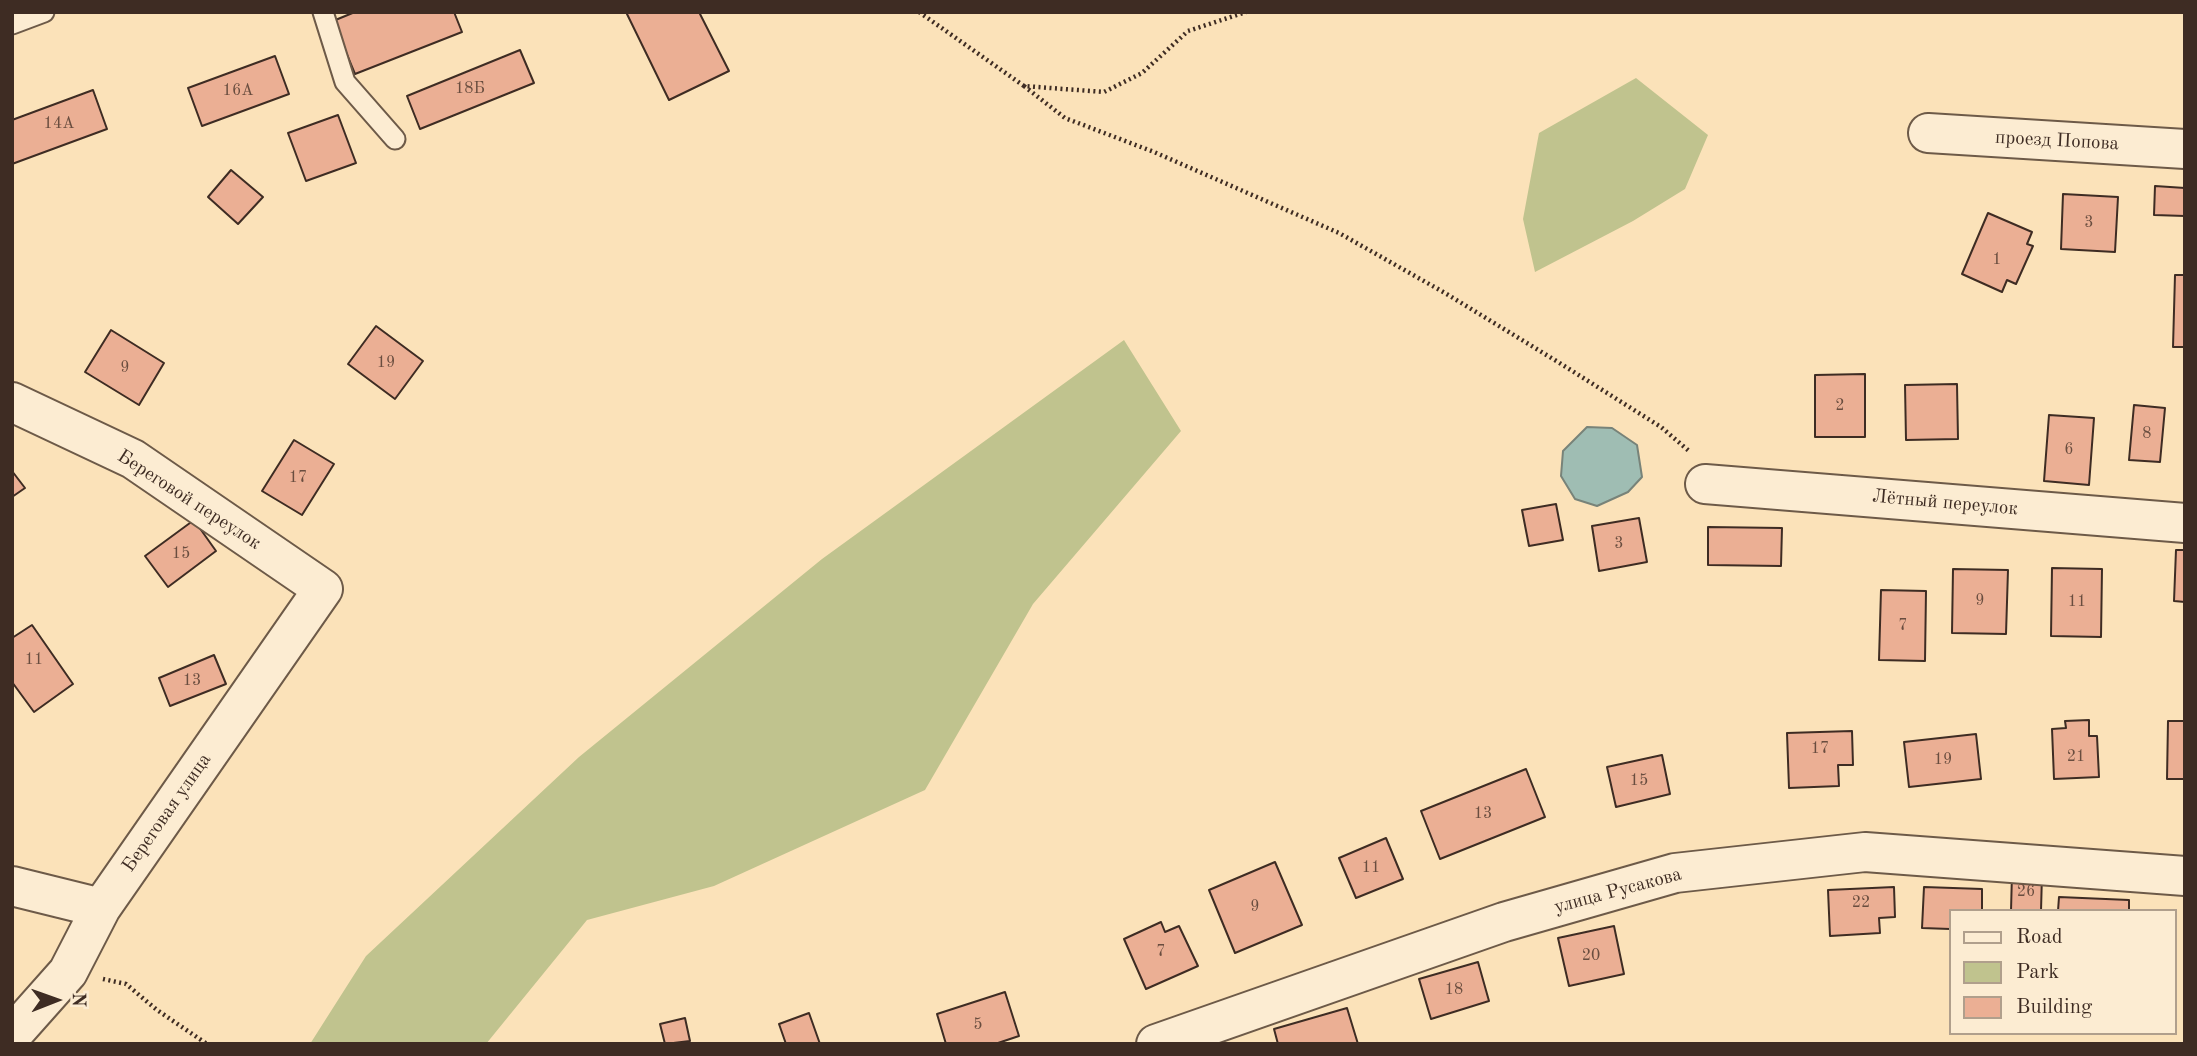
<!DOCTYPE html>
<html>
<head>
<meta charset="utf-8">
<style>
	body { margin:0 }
	#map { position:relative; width:2197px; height:1056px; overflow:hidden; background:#fbe2b9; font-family:"Old Standard TT",serif }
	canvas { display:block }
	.frame { position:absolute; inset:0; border:14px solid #3e2c23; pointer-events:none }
	.legend { position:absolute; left:1949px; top:909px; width:228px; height:126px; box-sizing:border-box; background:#fcecd2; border:2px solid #b09f8c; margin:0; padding:9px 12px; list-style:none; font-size:21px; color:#3e2c23 }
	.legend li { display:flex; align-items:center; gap:14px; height:35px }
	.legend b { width:35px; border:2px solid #b09f8c }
	.north { position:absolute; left:21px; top:965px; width:70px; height:70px; -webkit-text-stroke:5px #fcecd2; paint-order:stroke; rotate:89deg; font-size:19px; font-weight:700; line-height:28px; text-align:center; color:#3e2c23 }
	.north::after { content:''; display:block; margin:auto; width:24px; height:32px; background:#3e2c23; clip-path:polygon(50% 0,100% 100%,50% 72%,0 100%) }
</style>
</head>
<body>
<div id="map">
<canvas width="2197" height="1056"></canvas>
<div class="frame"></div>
<ul class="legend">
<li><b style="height:9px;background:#fcecd2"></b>Road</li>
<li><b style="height:19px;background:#c0c38e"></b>Park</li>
<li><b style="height:19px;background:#ebaf94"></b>Building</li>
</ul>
<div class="north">N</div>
</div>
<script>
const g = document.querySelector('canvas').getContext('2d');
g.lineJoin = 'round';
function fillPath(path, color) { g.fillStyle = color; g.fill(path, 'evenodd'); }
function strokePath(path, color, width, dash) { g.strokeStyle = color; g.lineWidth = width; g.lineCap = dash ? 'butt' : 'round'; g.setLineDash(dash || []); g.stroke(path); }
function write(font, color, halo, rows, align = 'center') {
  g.font = font + ' "Old Standard TT",serif'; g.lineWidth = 6; g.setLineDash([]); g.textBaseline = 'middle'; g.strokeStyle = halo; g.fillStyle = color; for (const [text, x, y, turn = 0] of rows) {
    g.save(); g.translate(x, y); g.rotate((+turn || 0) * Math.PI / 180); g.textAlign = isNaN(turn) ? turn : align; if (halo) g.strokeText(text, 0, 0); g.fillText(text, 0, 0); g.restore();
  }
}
const green = new Path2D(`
	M1636 78 1708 135 1685 189 1633 221 1535 272 1523 219 1539 133Z
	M1124 340 1181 431 1033 604 925 790 714 886 587 920 486 1044H310L366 956 579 757 822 559Z`);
const water = new Path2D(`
	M1587 427 1612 428 1637 445 1642 477 1628 492 1597 506 1575 499 1561 476 1563 451Z`);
const building = new Path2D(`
	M355 12H454L462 32 355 74 333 21Z
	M626 12H699L729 71 669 100Z
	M520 50 534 83 420 129 407 96Z
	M275 56 289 94 202 126 188 88Z
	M93 90 107 129 12 164V120Z
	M338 115 356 163 306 181 288 133Z
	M231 170 263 197 238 224 208 197Z
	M2155 186 2185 188V216L2154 215Z
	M2063 194 2118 197 2115 252 2061 249Z
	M1988 213 2032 232 2027 244 2033 246 2016 284 2007 280 2002 292 1962 274Z
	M2175 275H2185V347H2173Z
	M376 326 423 361 395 399 348 364Z
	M111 330 164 363 139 405 85 372Z
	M1865 374V437H1815V375Z
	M1957 384 1958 439 1906 440 1905 385Z
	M2134 405 2165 408 2160 462 2129 460Z
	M2049 415 2094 418 2089 485 2044 481Z
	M294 440 334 464 302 515 262 491Z
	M12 471 25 488 12 497Z
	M1556 504 1563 540 1529 546 1522 510Z
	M1639 518 1647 562 1599 571 1592 526Z
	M194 520 216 551 168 587 145 556Z
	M1708 527 1782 528 1781 566 1708 565Z
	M2176 550H2185V602L2174 601Z
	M2052 568 2102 569 2101 637 2051 636Z
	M1953 569 2008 570 2006 634 1952 633Z
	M1881 590 1926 591 1925 661 1879 660Z
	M32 625 73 684 34 712 12 682V638Z
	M214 655 226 684 170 706 159 678Z
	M2089 720V736H2097L2099 777 2054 779 2052 729 2066 728 2065 721Z
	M2168 721H2185V779H2167Z
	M1852 731 1853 765H1838L1839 786 1789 788 1787 733Z
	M1976 734 1981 779 1909 787 1904 742Z
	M1662 755 1670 794 1616 807 1607 767Z
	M1526 769 1545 817 1440 859 1421 811Z
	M1386 838 1403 879 1356 898 1339 858Z
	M1275 862 1302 925 1235 953 1209 890Z
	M2012 873 2042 874 2041 911H2011Z
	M1894 887 1895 917 1879 918 1880 933 1830 936 1828 890Z
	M1924 887 1982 889V911H1950V929L1922 928Z
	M2059 897 2129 900V911H2058Z
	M1161 922 1165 932 1179 926 1198 966 1146 989 1124 939Z
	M1614 926 1624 974 1569 986 1558 938Z
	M1478 962 1489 1001 1431 1019 1419 979Z
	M1005 992 1019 1036 995 1044H946L937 1014Z
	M1347 1008 1358 1044H1278L1274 1029Z
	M809 1013 820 1044H786L779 1024Z
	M685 1018 690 1041 665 1044 660 1024Z`);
const path = new Path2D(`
	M919 12 1024 86 1104 92 1142 73 1188 31 1246 12
	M1024 86 1065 118 1154 152 1339 233 1445 293 1558 362 1661 427 1689 451
	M103 979 126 984 157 1010 207 1044`);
const service = new Path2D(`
	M323 12 345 82 395 139
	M12 24 44 12`);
const minor = new Path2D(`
	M1928 133 2185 149
	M12 402 133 459 323 589 101 908 68 972 12 1035
	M1705 484 2185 523
	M12 886 101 908
	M1156 1044 1504 922 1675 873 1865 852 2185 876`);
const numberNames = [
	["18Б",470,89],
	["16А",238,91],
	["14А",59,124],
	["3",2089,223],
	["1",1997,260],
	["19",386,363],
	["9",125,368],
	["2",1840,406],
	["8",2147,434],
	["6",2069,450],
	["17",298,478],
	["3",1619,544],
	["15",181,554],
	["9",1980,601],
	["11",2077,602],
	["7",1903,626],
	["11",34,660],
	["13",192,681],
	["17",1820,749],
	["21",2076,757],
	["19",1943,760],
	["15",1639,781],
	["13",1483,814],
	["11",1371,868],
	["26",2026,892],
	["22",1861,903],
	["9",1255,907],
	["7",1161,952],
	["20",1591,956],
	["18",1454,990],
	["5",978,1025]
];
const streetNames = [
	["проезд Попова",2057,141,3],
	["Береговой переулок",189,500,33],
	["Лётный переулок",1945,503,5],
	["Береговая улица",167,813,-55],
	["улица Русакова",1618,891,-15]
];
fillPath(green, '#c0c38e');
fillPath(water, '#9fbdb3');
strokePath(water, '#788379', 2);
fillPath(building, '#ebaf94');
strokePath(building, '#3e2c23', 2);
strokePath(service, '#6d5a48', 23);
strokePath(minor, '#6d5a48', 42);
strokePath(path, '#3e2c23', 4.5, [2, 3.5]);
strokePath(service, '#fcecd2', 19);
strokePath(minor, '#fcecd2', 38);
write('16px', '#694d3f', null, numberNames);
write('19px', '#3e2c23', '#fcecd2', streetNames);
</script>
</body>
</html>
